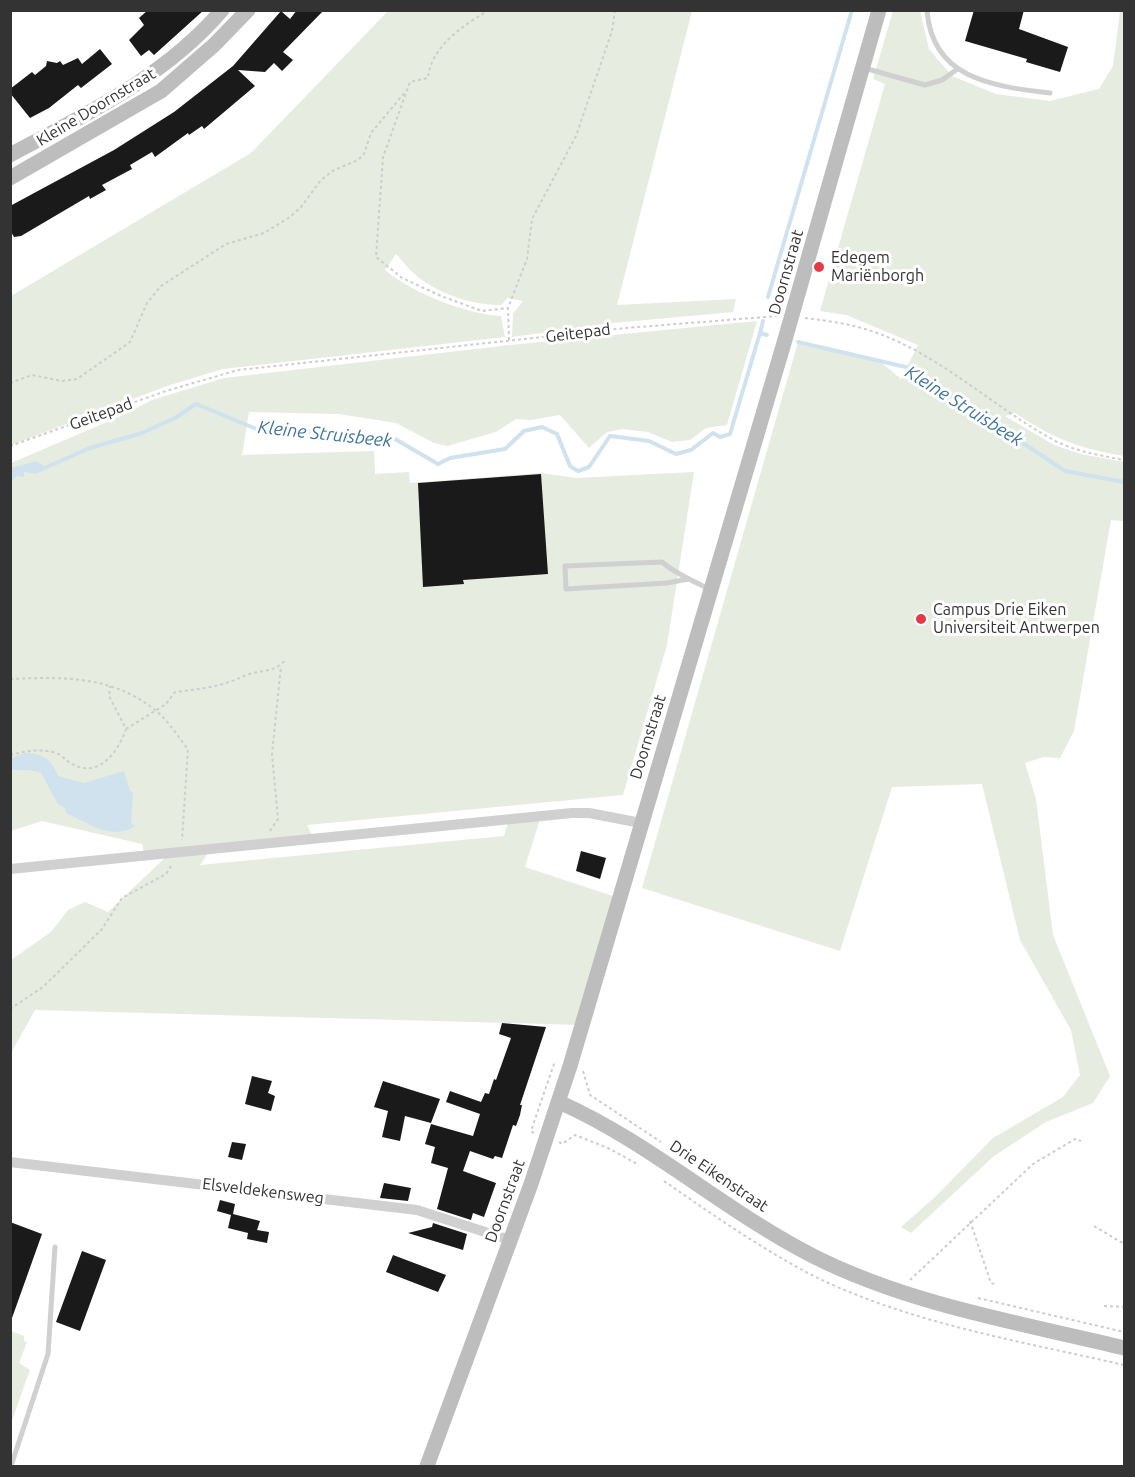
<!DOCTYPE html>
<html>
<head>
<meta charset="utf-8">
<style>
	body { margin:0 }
	#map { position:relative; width:1135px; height:1477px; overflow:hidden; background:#fff; font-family:Ubuntu,sans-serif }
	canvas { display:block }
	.frame { position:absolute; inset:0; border:12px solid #333; pointer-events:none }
</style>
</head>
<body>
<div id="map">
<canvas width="1135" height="1477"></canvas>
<div class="frame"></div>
</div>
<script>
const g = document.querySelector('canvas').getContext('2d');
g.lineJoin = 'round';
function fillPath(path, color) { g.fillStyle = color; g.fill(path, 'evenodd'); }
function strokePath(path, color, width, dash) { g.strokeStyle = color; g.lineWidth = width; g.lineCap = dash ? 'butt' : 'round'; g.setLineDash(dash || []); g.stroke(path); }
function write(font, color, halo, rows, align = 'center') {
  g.font = font + ' Ubuntu,sans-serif'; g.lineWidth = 6; g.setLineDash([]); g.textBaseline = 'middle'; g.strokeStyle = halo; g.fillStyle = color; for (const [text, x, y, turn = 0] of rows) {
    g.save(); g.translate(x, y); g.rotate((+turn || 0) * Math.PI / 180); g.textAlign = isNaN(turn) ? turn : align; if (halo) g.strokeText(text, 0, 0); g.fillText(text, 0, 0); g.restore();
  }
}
const green = new Path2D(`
	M389 10 692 11 617 305 736 299 733 312 613 323 512 337 513 314 523 301 508 298 501 305C473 305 441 295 418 277 410 271 403 261 396 254L385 270C412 293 466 314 501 316L505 337 223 369 167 386 11 445V296L251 153Z
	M893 11H920L929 49 952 76 996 94 1050 101 1099 89 1113 66 1120 11H1124V456C1077 448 1055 439 1015 413L1005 416 1054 445 1081 454 1124 462V521L1111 520 1074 731 1060 758 1043 757 1025 763 1036 799 1053 935 1110 1076 1093 1103 1046 1122 994 1156 911 1233 901 1227 934 1198 993 1138 1063 1097 1080 1075 1071 1030 1020 940 982 784 892 787 840 951 642 888 798 342 877 359 901 379 918 345 846 315 820 311 885 84 873 79Z
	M757 321 727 425 706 428 690 440 672 442 648 432 622 429 607 432 589 448 560 415 531 420 516 419 496 432 447 446 434 443 396 423 339 414 249 412 242 455 374 451 375 474 409 472 410 483 541 473 576 478 694 472 667 645 623 795 307 825 314 839 211 849 200 865 504 836 509 819 541 816 525 867 619 898 582 1025 35 1010 11 1053V960L51 932 68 910 85 902 108 912 169 854 145 856 142 844 42 821 11 831V463L121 416 152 400 224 378 510 345Z
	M11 1331 24 1336V1341L27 1342 19 1363 30 1370 11 1423Z`);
const water = new Path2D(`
	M36 461 44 466V470L35 474 24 472V477L17 476 11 482V468Z
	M25 753C44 754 51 759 58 776L84 783 124 771 130 791 133 792 131 823 135 826C111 842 85 821 66 813L65 808 58 804 41 773C29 768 22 772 11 769V758Z`);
const stream = new Path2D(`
	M768 297 852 10
	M760 333 763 321
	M798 342 910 368 1065 471 1124 482
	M40 470 90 448 142 433 175 418 196 404 259 430 340 432 395 439 438 464 450 458 505 449 524 431 542 427 557 434 570 466 578 471 589 467 610 436 649 441 676 454 691 450 713 433 720 437 730 434 760 333 767 335`);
const building = new Path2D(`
	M148 10H204L154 55 149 50 141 56 129 40 144 25 139 18Z
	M297 10H324L283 52 293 60 282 71 274 63 265 72 238 70 255 86 204 129 202 126 189 135 188 133 155 157 152 152 130 165 132 169 102 185 106 190 90 199 89 196 21 236 14 237 10 230V206L114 150 174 112 233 66 281 11 290 19Z
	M974 10H1024L1019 29 1068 47 1060 72 1026 62 1027 59 965 41Z
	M100 49 112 64 81 88 78 85 49 108 30 118 10 93V89L32 72 35 75 46 66 47 61 57 63 60 61 63 65 78 58 82 64Z
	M541 474 548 574 463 580 464 584 423 587 418 483Z
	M581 851 606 858 600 879 576 871Z
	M502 1023 546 1027 520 1105H522L520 1115 516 1126 513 1125 502 1158 495 1156 493 1159 470 1151 463 1171 496 1183 484 1217 473 1213 471 1220 437 1209 448 1168 431 1163 435 1147 425 1144 431 1124 473 1136 480 1114 446 1102 450 1091 481 1102 485 1093 489 1094 494 1079 496 1080 511 1038 499 1034Z
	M252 1076 272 1081 268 1093 275 1096 271 1111 245 1104Z
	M383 1081 440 1099 431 1123 405 1116 400 1141 382 1137 388 1111 374 1107Z
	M232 1142 246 1144 242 1160 228 1157Z
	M384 1183 411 1188 408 1201 380 1198Z
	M220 1200 235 1204 233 1214 260 1221 257 1230 269 1232 267 1243 247 1239 248 1233 228 1228 231 1215 217 1211Z
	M10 1222 42 1234 12 1318H10Z
	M433 1223 467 1234 463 1250 408 1233 432 1227Z
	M82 1251 106 1260 80 1331 56 1322Z
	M393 1255 446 1275 438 1292 386 1272Z`);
const path = new Path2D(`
	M489 10C464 25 431 46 428 78L410 82 383 157 376 257 402 278 441 296 482 311 508 308
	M805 318C829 321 853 324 877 333 941 356 991 405 1050 438 1072 451 1099 455 1124 460
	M509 340 508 308 527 259 532 219 576 136 612 31 615 10
	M10 383 32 375 62 381 77 379 130 342 147 303 161 286 226 244 264 233 290 217 301 207 321 180 334 170 358 160 364 154 371 133 406 91
	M10 446 166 391 238 370 626 328 778 316
	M10 679C63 677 111 675 155 710 168 720 178 737 188 749L182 840
	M126 729 166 704 175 692C200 689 221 687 244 676 259 669 275 674 286 659
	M10 755C27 751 40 748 56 753 62 755 66 761 72 764 99 779 118 752 126 729L109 696 110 686
	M270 831 278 819 272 754 281 666
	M10 1009 43 987 102 929 122 898 166 874 171 866
	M583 1071 590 1095 661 1142
	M534 1133 531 1131 555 1061
	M559 1142 562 1144 575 1135 608 1148 639 1165
	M664 1181C710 1213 756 1245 806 1272 902 1322 1020 1341 1124 1365
	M970 1221 991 1283 997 1285
	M1094 1226 1124 1244
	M910 1280 1033 1164 1075 1139 1081 1141
	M978 1298 1124 1332
	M1104 1306 1124 1307`);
const lane = new Path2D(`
	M927 10C932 80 994 86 1050 93
	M864 68 925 85 942 80 956 70
	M688 579 667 583 566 589 565 566 662 562C676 574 693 581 709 589
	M11 1466 48 1354 55 1247`);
const street = new Path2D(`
	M10 869 572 813H589L641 823
	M10 1162 417 1210 510 1240`);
const secondary = new Path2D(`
	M10 155C85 115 166 76 222 10
	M10 178 161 91 214 45 248 10
	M559 1102C651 1143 726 1212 815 1257 911 1305 1021 1323 1124 1348
	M427 1466 531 1184 570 1066 784 343 879 10`);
const markers = [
	[819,267,6,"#e63946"],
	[921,619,6,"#e63946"]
];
const streetNames = [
	["Kleine Doornstraat",96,107,-31],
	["Doornstraat",786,272,-74],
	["Geitepad",578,333,-7],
	["Geitepad",101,414,-20],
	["Doornstraat",648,737,-73],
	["Drie Eikenstraat",719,1176,34],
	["Elsveldekensweg",263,1191,7],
	["Doornstraat",505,1201,-70]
];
const poiNames = [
	["Edegem",831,258],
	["Mariënborgh",831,276],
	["Campus Drie Eiken",933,610],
	["Universiteit Antwerpen",933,628]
];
const waterNames = [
	["Kleine Struisbeek",964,406,32],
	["Kleine Struisbeek",325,434,6]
];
fillPath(green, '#e6ecdf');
fillPath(water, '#cfe2ee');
strokePath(stream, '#cfe2ee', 4);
fillPath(building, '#1a1a1a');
strokePath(path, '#cdcdcd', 2, [3, 3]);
strokePath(lane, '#d0d0d0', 5);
strokePath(street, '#d0d0d0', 10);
strokePath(secondary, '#bdbdbd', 15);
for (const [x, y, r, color] of markers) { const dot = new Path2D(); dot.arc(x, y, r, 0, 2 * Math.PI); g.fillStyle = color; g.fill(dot); strokePath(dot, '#fff', 2); }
write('16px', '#333', '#fff', streetNames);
write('16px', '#333', '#fff', poiNames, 'left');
write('italic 18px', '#3f7597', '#fff', waterNames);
</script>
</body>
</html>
